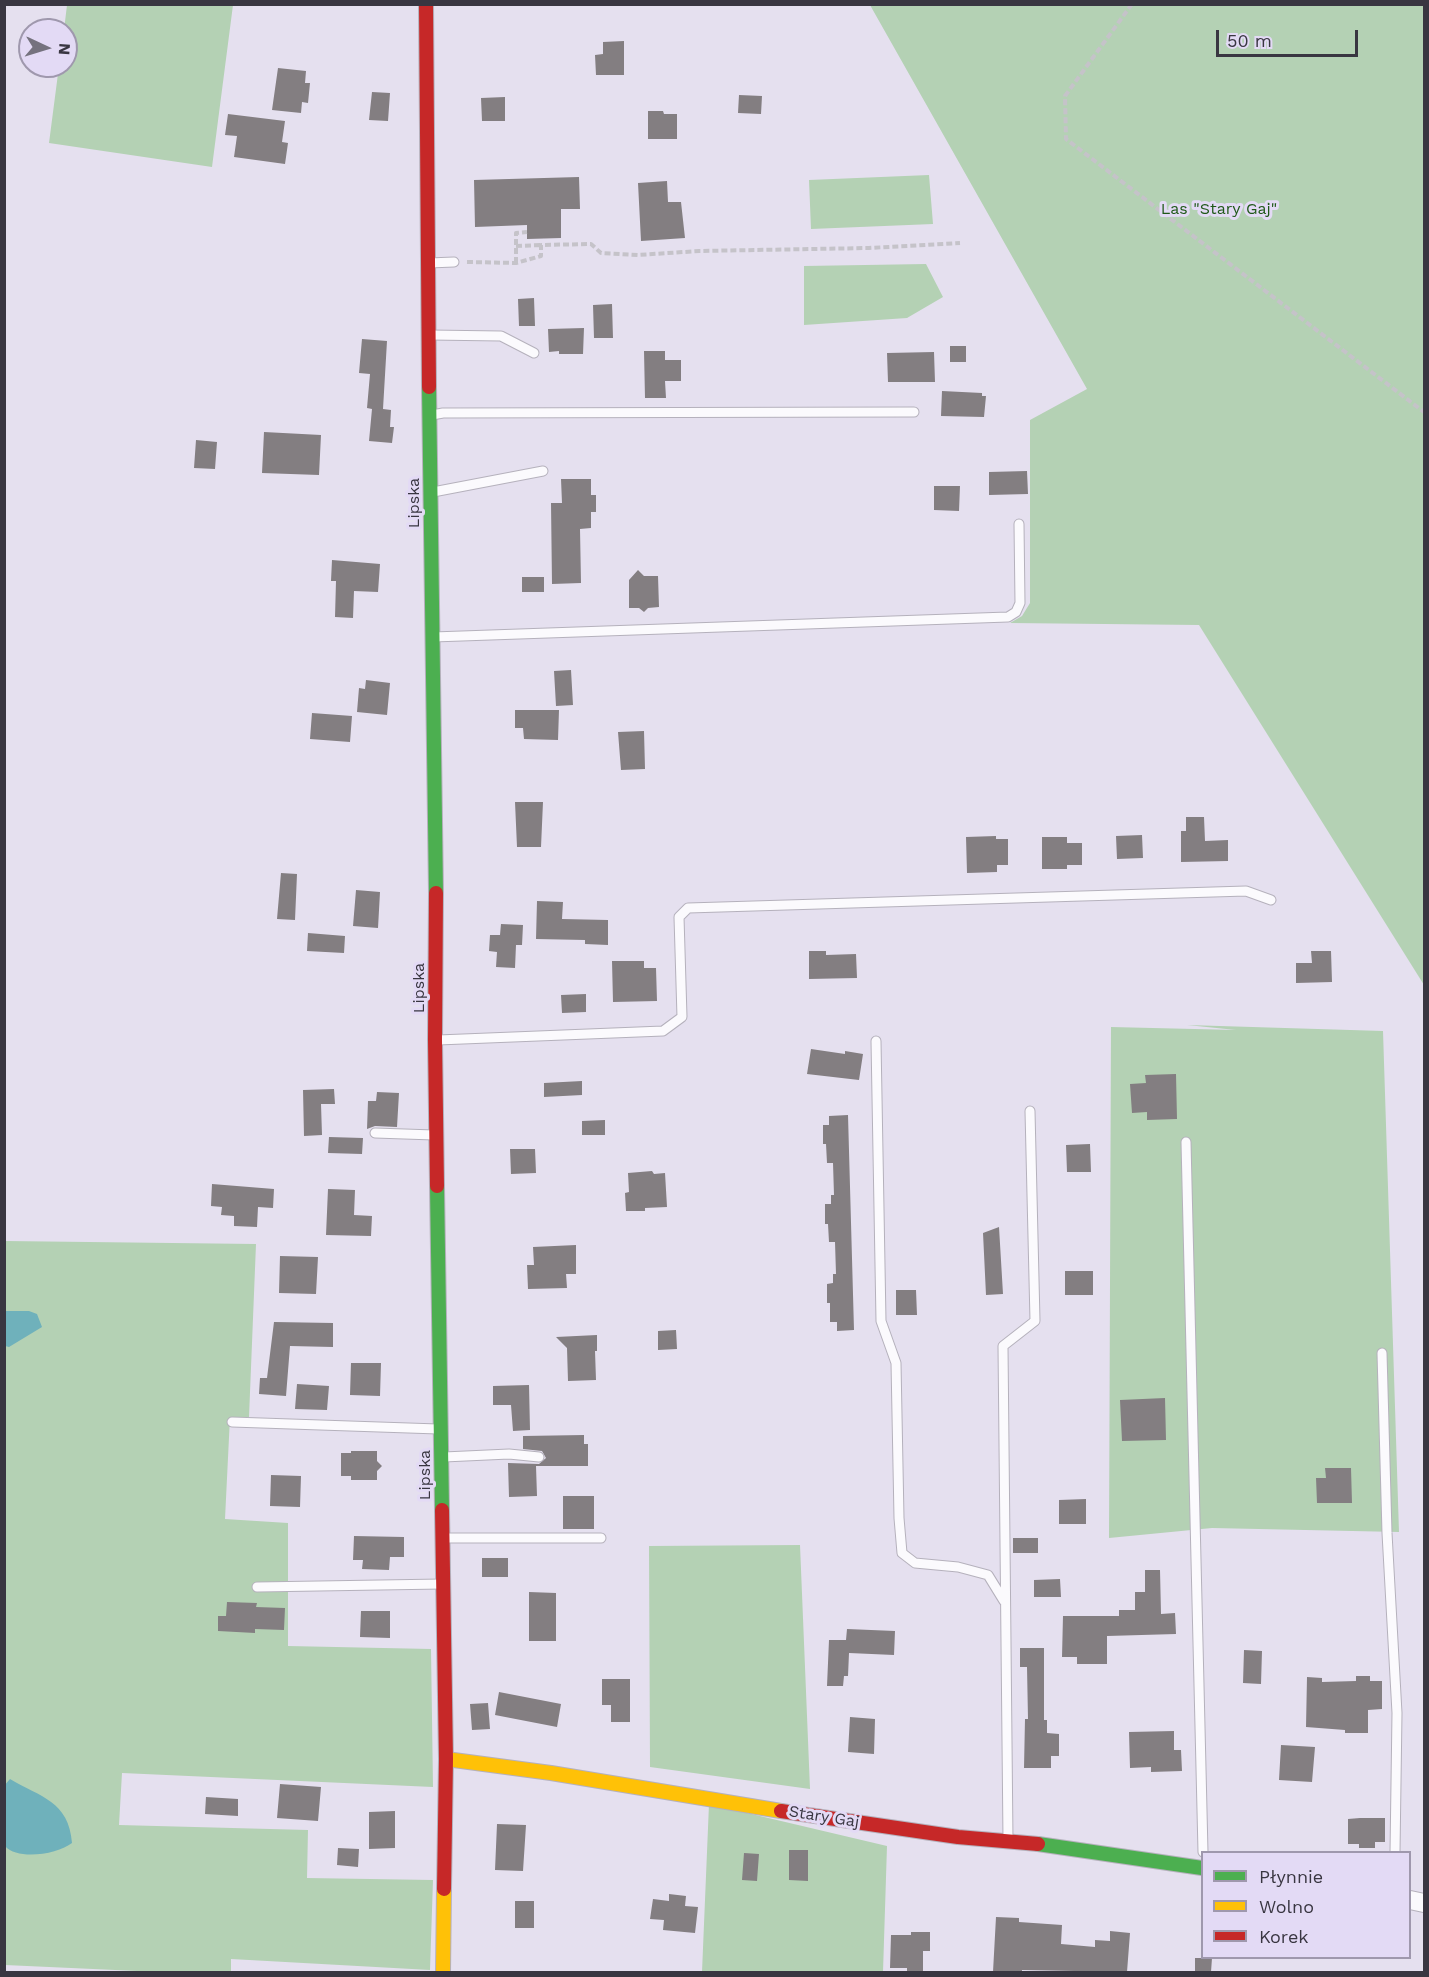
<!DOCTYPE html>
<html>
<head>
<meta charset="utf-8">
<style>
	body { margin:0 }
	#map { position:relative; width:1429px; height:1977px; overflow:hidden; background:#e5e0ef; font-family:"Work Sans",sans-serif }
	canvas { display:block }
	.frame { position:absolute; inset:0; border:6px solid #393641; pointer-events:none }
	.legend { position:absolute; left:1201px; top:1851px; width:210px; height:108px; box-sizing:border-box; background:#e3daf5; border:2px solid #9f98ad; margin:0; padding:8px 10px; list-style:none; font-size:18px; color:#393641 }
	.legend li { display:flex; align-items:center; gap:12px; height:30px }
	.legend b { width:30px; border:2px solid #9f98ad }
	.north { position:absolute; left:18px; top:18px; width:60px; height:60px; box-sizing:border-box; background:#e3daf5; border:2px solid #9f98ad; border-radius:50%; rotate:94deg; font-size:16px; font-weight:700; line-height:24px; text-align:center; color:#393641 }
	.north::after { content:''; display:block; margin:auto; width:21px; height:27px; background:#75727e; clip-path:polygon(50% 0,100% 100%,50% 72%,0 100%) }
	.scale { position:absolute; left:1216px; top:30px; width:142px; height:27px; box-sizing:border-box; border:3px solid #393641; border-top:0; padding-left:8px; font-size:18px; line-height:21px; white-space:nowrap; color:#393641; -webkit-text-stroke:4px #e3daf5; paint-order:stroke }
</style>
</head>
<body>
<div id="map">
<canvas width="1429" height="1977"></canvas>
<div class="frame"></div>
<ul class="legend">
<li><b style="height:8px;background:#4caf50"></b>Płynnie</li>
<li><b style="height:8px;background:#ffc107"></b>Wolno</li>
<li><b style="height:8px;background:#c62828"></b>Korek</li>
</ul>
<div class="north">N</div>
<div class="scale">50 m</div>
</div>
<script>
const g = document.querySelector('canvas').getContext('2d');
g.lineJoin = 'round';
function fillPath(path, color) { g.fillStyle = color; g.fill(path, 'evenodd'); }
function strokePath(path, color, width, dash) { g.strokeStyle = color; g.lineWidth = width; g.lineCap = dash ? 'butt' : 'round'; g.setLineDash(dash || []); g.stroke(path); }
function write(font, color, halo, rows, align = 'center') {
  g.font = font + ' "Work Sans",sans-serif'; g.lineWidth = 6; g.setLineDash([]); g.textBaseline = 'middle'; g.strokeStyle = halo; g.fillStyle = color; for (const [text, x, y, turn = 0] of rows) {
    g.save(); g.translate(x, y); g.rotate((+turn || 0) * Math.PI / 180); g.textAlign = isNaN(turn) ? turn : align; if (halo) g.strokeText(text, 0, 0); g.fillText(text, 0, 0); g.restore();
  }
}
const green = new Path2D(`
	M67 5H233L212 167 49 143 59 66H66V30H64Z
	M870 5H1424V985L1199 625 1010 623 1022 616 1030 603V420L1087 389Z
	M929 175 933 224 811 229 809 180Z
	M926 264 943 297 907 318 804 325V266Z
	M1187 1025 1383 1031 1399 1532 1212 1528 1109 1538 1111 1027 1236 1030Z
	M5 1241 256 1244 249 1417H230L225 1519 288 1523V1646L431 1649 433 1787 122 1773 119 1825 308 1830 307 1878 433 1880 430 1970 231 1959V1972H159L5 1965Z
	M800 1545 810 1789 650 1767 649 1546Z
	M709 1804 887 1846 883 1972H702Z`);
const water = new Path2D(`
	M4 1311H29L37 1314 42 1327 9 1347 5 1346Z
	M10 1779C40 1797 69 1801 72 1843 58 1854 18 1861 5 1846L4 1786Z`);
const building = new Path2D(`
	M624 41V75H596L595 55 603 54V42Z
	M278 68 306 71 305 83H310L308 103 302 102 301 113 272 110Z
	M372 92 390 93 388 121 369 120Z
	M739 95 762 96 761 114 738 113Z
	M505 97V121H482L481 98Z
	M648 111H663L664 114H677V139H648Z
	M228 114 285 121 282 142 288 143 285 164 234 157 237 136 225 135Z
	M579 177 580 209H561V238L527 239V225L475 227 474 180Z
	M667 181 668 202H681L685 238 641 241 638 183Z
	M534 298 535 326H519L518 299Z
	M612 304 613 338H594L593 305Z
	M584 328 583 354H559V351L549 352 548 329Z
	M362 339 387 341 383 409 391 410 390 427H394L392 443 369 441 372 409 367 408 370 374 359 373Z
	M950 346H966V362H950Z
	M644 351H665V360H681V381H665L666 398H645Z
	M934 352 935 382H888L887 353Z
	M942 391 982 393V396H986L984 417 941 416Z
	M264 432 321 435 319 475 262 473Z
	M196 440 217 442 215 469 194 468Z
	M1027 471 1028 494 989 495V472Z
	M561 479H591V495H596V512H591V528L580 529 581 583 552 584 551 503H562Z
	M934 486H960L959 511 934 510Z
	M332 560 380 564 378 592 354 591 353 618 335 617 336 581H331Z
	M638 570 644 576H658L659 607 648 608 644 612 639 608H629V580Z
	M522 577H544V592H522Z
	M571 670 573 705 556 706 554 671Z
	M366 680 390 683 387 715 357 712 359 688 365 689Z
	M515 710H559L558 740 524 739 523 728H515Z
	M312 713 352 716 350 742 310 739Z
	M644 731 645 769 621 770 618 732Z
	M515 802H543L541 847H517Z
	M1186 817H1204L1205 841 1228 840V861L1181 862V831H1186Z
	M1142 835 1143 858 1117 859 1116 836Z
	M996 836V839H1008V865H997V872L967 873 966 837Z
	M1042 837H1067V843H1082V865H1067V869H1042Z
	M281 873 297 874 295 920 277 919Z
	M356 890 380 892 378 928 353 926Z
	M537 901 563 902 562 919 608 920V945L585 944V940L536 939Z
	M501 924 523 925 522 945H516L515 968 496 967 497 952 489 951 490 935H500Z
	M308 933 345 936 344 953 307 951Z
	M809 951H826V955L856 954 857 978 809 979Z
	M1311 951H1331L1332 982 1296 983V963H1312Z
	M612 961H644V968H656L657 1001 613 1002Z
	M586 994V1012L562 1013 561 995Z
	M811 1049 845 1054V1051L863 1054 859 1080 807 1074Z
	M1176 1074 1177 1119 1147 1120V1112L1132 1113 1130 1084 1146 1083 1145 1075Z
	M582 1081V1095L544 1097V1083Z
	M334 1089 335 1104H321L322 1135 304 1136 303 1090Z
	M377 1092 399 1093 397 1127 375 1126 367 1129 368 1101H376Z
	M848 1115 854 1330 837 1331V1322H830V1303H827V1284L833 1283V1274H836L835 1242H829L828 1224H825V1204H831V1195H834L833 1163H827L826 1144H823V1125H829V1116Z
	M605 1120V1135H582V1121Z
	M329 1137 363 1138 362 1154 328 1153Z
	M1090 1144 1091 1172H1067L1066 1145Z
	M510 1149H535L536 1173 511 1174Z
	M652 1171 654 1174 665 1173 667 1207 645 1208V1211H626L625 1193 629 1192 628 1173Z
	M212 1184 274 1189 273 1208 258 1207 257 1227 234 1226V1216L221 1215 222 1207 211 1206Z
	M328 1189 355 1190 354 1215 372 1216 371 1236 326 1235Z
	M999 1227 1003 1294 986 1295 983 1233Z
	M576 1245V1274H566L567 1288 528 1289 527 1265H534L533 1247Z
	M280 1256 318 1257 316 1294 279 1293Z
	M1065 1271H1093V1295H1065Z
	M896 1290H916L917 1315H896Z
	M274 1322 333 1323V1347L290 1346 286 1396 259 1394 260 1378H267Z
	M676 1330 677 1349 658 1350V1331Z
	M597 1335V1351H595L596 1380 568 1381 567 1348 556 1337Z
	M351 1363H381L380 1396 350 1395Z
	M297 1384 329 1386 327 1410 295 1409Z
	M529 1385 530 1430 513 1431 511 1405H493V1386Z
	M1165 1398 1166 1440 1122 1441 1120 1400Z
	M584 1435V1444H588V1466H536L537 1496 509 1497 508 1463 539 1464 546 1458 542 1451 523 1449V1436Z
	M351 1451H377V1461L382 1466 377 1471V1480H351V1476H341V1453H351Z
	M1325 1468H1351L1352 1503H1317L1316 1478H1326Z
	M271 1475 301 1476 300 1507 270 1506Z
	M563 1496H594V1529H563Z
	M1086 1499V1524H1059V1500Z
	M354 1536 404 1537V1557H390L389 1570 362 1569 363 1560H353Z
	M1013 1538H1038V1553H1013Z
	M482 1558H508V1577H482Z
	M1145 1570H1160L1161 1614 1175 1613 1176 1634 1107 1636V1664H1077V1657H1062L1063 1616H1119V1610H1135V1592H1145Z
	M1060 1579 1061 1597H1034V1580Z
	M529 1592 556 1593V1641H529Z
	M227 1602 257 1603 256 1607 285 1608 284 1630 255 1629V1633L218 1631V1616H226Z
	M361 1611H390V1638L360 1637Z
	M847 1629 895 1631 894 1655 849 1653 848 1676H844L843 1686H827L829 1640H846Z
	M1020 1648H1044V1720H1047V1733L1059 1734V1756H1051V1768H1024L1025 1719H1028L1027 1667H1020Z
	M1244 1650 1262 1651 1261 1684 1243 1683Z
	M1356 1676H1370V1681H1382V1709L1368 1710V1733H1345V1730L1306 1727 1307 1677 1322 1678V1682L1356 1681Z
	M602 1679H630V1722H611V1705H602Z
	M499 1692 561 1704 557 1727 495 1715Z
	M488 1703 490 1729 472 1730 470 1704Z
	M850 1717 875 1719 874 1754 848 1752Z
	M1174 1731V1750H1181L1182 1771 1151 1772V1767L1130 1768 1129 1732Z
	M1281 1745 1315 1747 1312 1782 1279 1780Z
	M280 1784 321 1787 318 1821 277 1818Z
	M206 1797 238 1799V1816L205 1814Z
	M395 1811V1848L369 1849V1812Z
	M1360 1818H1385V1842H1375V1848H1359V1844H1348V1819Z
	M497 1824 526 1825 523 1871 495 1870Z
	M338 1848 359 1849 358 1867 337 1865Z
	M789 1850H808V1881L789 1880Z
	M744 1853 759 1854 757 1881 742 1880Z
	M669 1894 686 1896 685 1906 698 1907 695 1933 663 1930 664 1920 650 1919 653 1899 669 1901Z
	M515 1901H534V1928H515Z
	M996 1917 1019 1918V1922L1062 1925 1061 1944 1095 1947V1940L1110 1941V1931L1130 1933 1127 1972 1022 1970V1972H993Z
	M911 1932H930V1951H923V1972H907V1968H890L891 1935H911Z
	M1195 1958H1212L1211 1972H1195Z`);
const path = new Path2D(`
	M1132 4 1065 96 1066 139 1424 412
	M516 246 541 245
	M467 262 516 263 541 256V245L591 244 601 253 638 255 699 251 869 248 960 243
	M516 263V233L527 232`);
const lane = new Path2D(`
	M429 263 454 262
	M430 335 501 336 534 353
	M432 415 443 413 914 412
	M433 492 543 471
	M433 637 1008 617 1016 612 1020 603 1019 524
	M438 1040 663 1031 682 1017 679 917 688 908 1246 891 1271 900
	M876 1041 881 1321 896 1363 899 1518 902 1553 915 1563 958 1567 988 1575 1004 1601
	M375 1133 434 1135
	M1186 1142 1203 1852
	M1382 1353 1387 1533 1397 1713 1395 1852
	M232 1422 438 1429
	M444 1457 509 1454 539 1457
	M444 1538H601
	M257 1587 442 1584
	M1008 1840 1003 1346 1035 1321 1030 1111`);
const street = new Path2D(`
	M1410 1900 1424 1903`);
const fast = new Path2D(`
	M429 387 436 893
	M437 1186 442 1510
	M1038 1844 1202 1868`);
const slow = new Path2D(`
	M446 1759 551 1773 781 1811
	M443 1972 444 1889`);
const jam = new Path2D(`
	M426 4 429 387
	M436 893 435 1040 437 1186
	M442 1510 446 1759 444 1889
	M781 1811 958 1837 1038 1844`);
const parkNames = [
	["Las \"Stary Gaj\"",1219,209]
];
const streetNames = [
	["Lipska",414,503,-90],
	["Lipska",419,988,-90],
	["Lipska",425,1475,-90],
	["Stary Gaj",824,1817,9]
];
fillPath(green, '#b4d1b4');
fillPath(water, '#6fb1bb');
fillPath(building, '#837e81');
strokePath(lane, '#b5b1bc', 11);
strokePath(street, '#b5b1bc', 20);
strokePath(fast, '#b5b1bc', 16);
strokePath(slow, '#b5b1bc', 16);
strokePath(jam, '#b5b1bc', 16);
strokePath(path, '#c5c3c9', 4, [6, 3]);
strokePath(lane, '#fbfafd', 9);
strokePath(street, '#fbfafd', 18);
strokePath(fast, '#4caf50', 14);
strokePath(slow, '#ffc107', 14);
strokePath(jam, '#c62828', 14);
write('16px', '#1e5817', '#e3daf5', parkNames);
write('16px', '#393641', '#e3daf5', streetNames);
</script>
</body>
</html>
